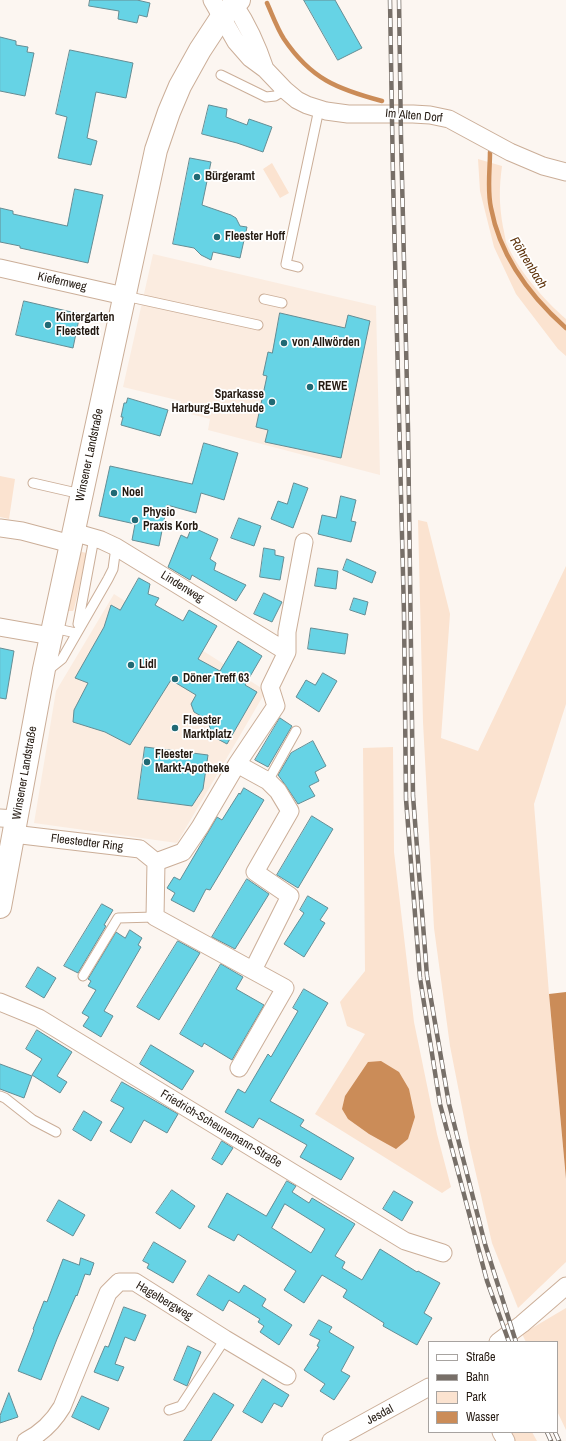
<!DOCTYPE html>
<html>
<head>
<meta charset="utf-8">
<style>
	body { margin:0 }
	#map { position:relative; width:566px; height:1441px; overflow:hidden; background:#fcf6f1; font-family:"Archivo Narrow",sans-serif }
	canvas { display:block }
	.legend { position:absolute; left:428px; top:1341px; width:130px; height:92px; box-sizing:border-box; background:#fff; border:1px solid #a7a3a0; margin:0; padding:5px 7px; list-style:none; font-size:12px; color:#241a12 }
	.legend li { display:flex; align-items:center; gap:8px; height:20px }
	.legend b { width:20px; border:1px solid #a7a3a0 }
</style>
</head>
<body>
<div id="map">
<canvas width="566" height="1441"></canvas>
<ul class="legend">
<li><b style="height:5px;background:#fff"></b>Straße</li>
<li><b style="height:5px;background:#776f68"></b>Bahn</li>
<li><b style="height:11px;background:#fbe3d0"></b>Park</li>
<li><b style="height:11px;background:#cb8c58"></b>Wasser</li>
</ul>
</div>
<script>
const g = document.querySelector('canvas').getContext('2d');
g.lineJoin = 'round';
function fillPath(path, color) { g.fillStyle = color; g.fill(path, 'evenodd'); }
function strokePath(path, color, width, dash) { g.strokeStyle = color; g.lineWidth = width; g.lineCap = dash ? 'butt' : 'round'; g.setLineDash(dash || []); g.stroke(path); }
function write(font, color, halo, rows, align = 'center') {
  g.font = font + ' "Archivo Narrow",sans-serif'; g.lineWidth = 3.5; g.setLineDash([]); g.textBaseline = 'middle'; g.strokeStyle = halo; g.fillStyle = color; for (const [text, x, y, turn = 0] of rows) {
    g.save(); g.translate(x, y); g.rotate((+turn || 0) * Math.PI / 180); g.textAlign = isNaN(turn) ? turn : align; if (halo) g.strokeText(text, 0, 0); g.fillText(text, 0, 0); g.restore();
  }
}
const built = new Path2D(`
	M153 254 376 306 380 475 208 430 210 419 179 411 181 401 123 387Z
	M114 594 266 691 177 843 34 823 56 691Z`);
const green = new Path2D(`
	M478 159 502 166C499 188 499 204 503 227 504 231 505 237 506 242 517 269 544 300 566 319V356L558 349 516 294 494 247 480 191Z
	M272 163 289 193 280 198 263 169Z
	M0 476 15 479 9 519 0 517Z
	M418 520 427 522 450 614 441 738 478 751 566 566V704L534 804 549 994 566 1179V1262L518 1308 492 1243 470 1148 450 1046 434 928 423 722Z
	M77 551 87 553 74 609 73 611H68L67 610Z
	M393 747 394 852 414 1022 437 1134 451 1187 442 1193 315 1114 365 1034 347 1026 340 1002 365 971 363 748Z
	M566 1308V1430L557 1411V1342H526L522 1334Z
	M507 1432H532L537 1441H512Z`);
const water = new Path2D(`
	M566 992V1179L549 994Z
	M381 1061 399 1072 409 1089 415 1117 408 1139 396 1149 369 1134 348 1119 342 1109 345 1096 368 1062Z`);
const stream = new Path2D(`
	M267 3C272 14 277 28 284 39 311 79 337 89 382 101
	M490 152C490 170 487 190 491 208 500 256 530 296 566 328`);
const building = new Path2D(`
	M90 0H137L150 3 147 17 139 15 137 23 118 19 119 11 89 6Z
	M304 0H335L362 48 338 60Z
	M0 37 16 41V45L28 47 27 52 34 53 25 96 0 91Z
	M70 50 133 63 126 98 96 92 87 138 97 141 91 165 58 158 67 117 56 114Z
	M209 105 227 109 226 117 247 125 249 119 272 127 263 152 237 143 202 134Z
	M190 158 211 162 202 205 231 215 236 218 240 226 247 227 240 258 213 252 211 260 201 255 194 248 173 244Z
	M75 189 103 195 88 263 20 248V246L0 242V208L13 211V214L67 226Z
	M24 301 80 314 73 348 16 335Z
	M280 313 345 328 348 315 370 321 341 458 265 442 268 430 256 427 267 376 263 375 268 352 272 353Z
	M128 398 168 410 160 436 121 425 123 417H121L124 403H126Z
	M204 443 238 453 224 500 201 493 196 513 167 505 159 546 132 540 135 524 99 516 110 466 192 484Z
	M294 483 308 488 293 528 271 519 278 501 287 504Z
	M341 496 356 500 351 521 356 522 351 542 318 534 322 515 336 518Z
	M239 518 261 526 254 546 231 538Z
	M192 527 218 539 210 559 216 563 214 570 246 585 236 601 192 575 190 580 168 567 181 535 187 538Z
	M264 548 275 550V555L284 557 280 580 260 577Z
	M347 559 376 572 372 583 343 570Z
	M318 568 338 571 336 589 315 586Z
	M139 578 150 584 148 594 159 598 155 605 183 621 189 610 217 626 198 659 220 671 238 641 262 656 245 685 257 692 227 744 212 736 208 720 194 712 191 704 196 695 171 680 130 745 105 732 73 722 74 710 88 683 75 678 104 627 111 605 120 610Z
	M264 593 282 602 272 622 254 614Z
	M354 598 368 602 365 615 350 610Z
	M311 628 348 634 345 654 308 649Z
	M0 648 14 651 6 699 0 698Z
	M323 673 337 681 319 712 296 697 306 680 315 685Z
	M280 718 292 726 268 767 255 760Z
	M313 741 326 766 315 772 319 781 309 786 315 796 298 804 286 786 278 775 291 753Z
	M145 747 208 755 203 789 192 806 138 799Z
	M244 788 264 800 210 890 206 889 194 912 171 900 175 893 167 888 174 877 180 880 217 817 222 820 239 793 240 794Z
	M312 816 333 829 298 888 277 875Z
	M247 879 269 894 235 949 212 937Z
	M308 896 328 908 320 920 325 923 304 957 284 944 304 913 300 910Z
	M102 904 113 910 104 925 106 926 78 973 64 966Z
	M130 930 142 938 138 945 141 947 104 1011 113 1016 101 1037 83 1026 89 1017 82 1013 96 990 88 986 91 981 88 979 116 932 125 938Z
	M178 941 200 953 159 1020 137 1007Z
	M221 964 243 977 236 989 264 1005 232 1060 204 1043 202 1047 180 1034Z
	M38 967 56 978 44 998 26 987Z
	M304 989 328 1003 270 1101 304 1120 300 1126 354 1158 341 1180 300 1157 307 1145 259 1118 253 1128 225 1112 238 1089 245 1093 268 1054 271 1057 298 1011 293 1008Z
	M37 1030 72 1052 57 1076 67 1082 60 1093 32 1075 42 1059 26 1049Z
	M151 1045 194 1071 182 1090 140 1064Z
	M0 1064 32 1076 24 1098 0 1089Z
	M122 1082 178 1114 167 1133 144 1120 131 1143 110 1131 124 1108 111 1101Z
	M84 1111 102 1122 91 1141 73 1130Z
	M222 1141 233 1148 222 1165 212 1159Z
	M287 1181 296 1186 292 1192 309 1203 312 1198 355 1224 335 1256 345 1262 342 1268 362 1280 380 1249 417 1272 418 1271 440 1283 424 1313 432 1318 417 1345 383 1326 384 1323 343 1297 347 1290 322 1275 304 1303 284 1290 296 1271 238 1234 234 1241 208 1227 227 1193 266 1216ZM285 1204 325 1229 311 1253 272 1228Z
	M172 1190 195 1206 180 1229 156 1213Z
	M394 1191 413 1202 402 1221 383 1209Z
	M59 1200 85 1215 73 1236 47 1221Z
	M154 1242 186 1261 173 1283 147 1268 149 1264 143 1261Z
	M81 1258 94 1263 90 1275 85 1274 77 1296 76 1295 57 1339 41 1380 18 1371 34 1330 33 1329 44 1301 47 1302 63 1259 79 1265Z
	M209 1275 239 1293 244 1285 266 1299 262 1306 292 1325 279 1345 260 1332 264 1326 258 1322 260 1319 229 1300 223 1311 197 1295Z
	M124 1307 146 1315 135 1341 125 1337 115 1364 124 1367 118 1381 94 1372 105 1346 108 1347Z
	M319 1320 332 1327 329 1332 354 1347 341 1371 350 1376 334 1400 320 1391 325 1384 304 1370 319 1347 317 1346 320 1340 310 1335Z
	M188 1346 201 1352 187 1386 174 1380Z
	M263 1379 289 1395 282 1407 274 1403 262 1423 243 1412Z
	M9 1393 18 1417 0 1423V1416Z
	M214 1393 234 1405 211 1441H184Z
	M82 1396 109 1408 99 1430 72 1417Z`);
const lane = new Path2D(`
	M221 75 266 97 275 96 285 90
	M298 267 286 264 319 109
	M125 296 258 325
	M264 299 282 303
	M33 483 81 494
	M78 624 94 538
	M53 628 76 633
	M46 668 52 667 62 659 108 579 113 569 116 547
	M268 781 296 731
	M83 976 118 918 155 917
	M0 1096 5 1098 33 1120 56 1132
	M169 1410 181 1406 225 1339`);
const street = new Path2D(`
	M212 0 236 42 250 58 265 69 285 90 297 100 307 105 326 111 348 114H413L430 115 449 119 510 152 543 166 566 172
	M231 0C246 21 257 45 265 69
	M0 268 124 296
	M0 528 22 531 71 544
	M73 532 101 540 116 547 287 652
	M0 627 51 636
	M237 764 268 781 278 791 290 811 255 872 290 896 253 970
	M0 818 16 819
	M13 834 140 849 156 862
	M156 862 183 852 200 827 237 764 276 706 270 687 287 652V632L304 542
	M156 862 155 917 285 988 239 1068
	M0 1002 39 1018 405 1241 443 1253
	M498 1342 522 1324 566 1286
	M501 1432 506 1441
	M26 1441C42 1433 53 1422 62 1407L108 1293 119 1282H135L225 1339 287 1376
	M331 1441 429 1387`);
const secondary = new Path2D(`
	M0 907 44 669 156 150 169 112 180 86 200 50 221 18 239 0`);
const rail = new Path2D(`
	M390 0 393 178 404 614 406 799 420 978 440 1104 487 1281 509 1342
	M399 0 401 137 408 429 413 796 427 976 449 1104 485 1244 516 1342
	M547 1432 551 1441
	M555 1432 559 1441`);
const markers = [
	[197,177,4,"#206974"],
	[217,237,4,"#206974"],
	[48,325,4,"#206974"],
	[284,343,4,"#206974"],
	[310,387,4,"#206974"],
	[272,402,4,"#206974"],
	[114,493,4,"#206974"],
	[135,520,4,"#206974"],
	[131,665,4,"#206974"],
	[175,679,4,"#206974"],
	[175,728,4,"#206974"],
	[147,762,4,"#206974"]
];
const streetNames = [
	["Im Alten Dorf",414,116,5],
	["Kiefernweg",62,282,13],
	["Winsener Landstraße",90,455,-78],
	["Lindenweg",182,587,32],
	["Winsener Landstraße",25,773,-80],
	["Fleestedter Ring",87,843,7],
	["Friedrich-Scheunemann-Straße",221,1129,31],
	["Hagelbergweg",164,1301,31],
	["Jesdal",380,1415,-28]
];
const poiNames = [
	["Bürgeramt",205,177],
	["Fleester Hoff",225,237],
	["Kintergarten",56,318],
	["Fleestedt",56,332],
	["von Allwörden",292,343],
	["REWE",318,387],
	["Sparkasse",264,395,"right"],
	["Harburg-Buxtehude",264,409,"right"],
	["Noel",122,493],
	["Physio",143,513],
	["Praxis Korb",143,527],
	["Lidl",139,665],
	["Döner Treff 63",183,679],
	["Fleester",183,721],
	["Marktplatz",183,735],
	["Fleester",155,755],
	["Markt-Apotheke",155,769]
];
const waterNames = [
	["Röhrenbach",528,263,58]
];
fillPath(built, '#fbece0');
fillPath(green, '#fbe3d0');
fillPath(water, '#cb8c58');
strokePath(stream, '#cb8c58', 4.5);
fillPath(building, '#66d3e5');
strokePath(building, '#658d94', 1);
strokePath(lane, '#cbae98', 11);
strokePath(street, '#cbae98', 19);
strokePath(secondary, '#cbae98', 24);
strokePath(lane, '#fff', 9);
strokePath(street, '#fff', 17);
strokePath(secondary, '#fff', 22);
strokePath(rail, '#776f68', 4.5);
strokePath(rail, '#fff', 3, [9]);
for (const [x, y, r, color] of markers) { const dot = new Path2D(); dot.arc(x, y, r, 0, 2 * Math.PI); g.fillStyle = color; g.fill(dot); strokePath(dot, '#fff', 1.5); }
write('12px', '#241a12', '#fff', streetNames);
write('bold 12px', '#241a12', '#fff', poiNames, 'left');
write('italic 13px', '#60350d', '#fff', waterNames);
</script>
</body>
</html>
